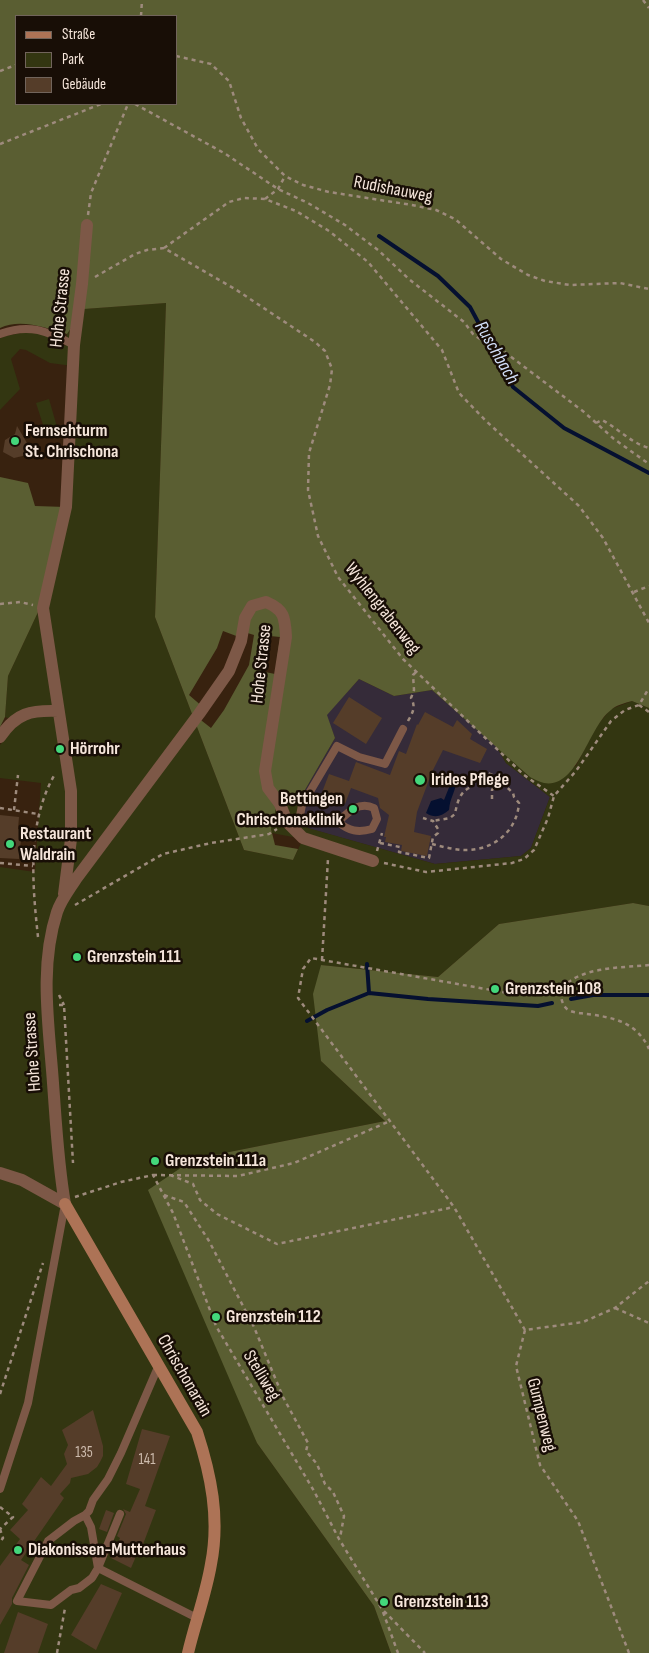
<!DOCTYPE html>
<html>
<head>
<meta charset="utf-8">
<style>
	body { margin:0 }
	#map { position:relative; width:649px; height:1653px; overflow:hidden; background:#38220f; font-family:"Sofia Sans Condensed",sans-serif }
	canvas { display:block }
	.legend { position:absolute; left:15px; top:15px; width:162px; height:90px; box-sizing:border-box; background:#180e06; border:1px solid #71645b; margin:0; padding:6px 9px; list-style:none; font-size:15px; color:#f6e6db }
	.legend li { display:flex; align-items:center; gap:10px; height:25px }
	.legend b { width:25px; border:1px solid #71645b }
</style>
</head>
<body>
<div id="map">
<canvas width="649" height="1653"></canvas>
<ul class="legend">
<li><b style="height:6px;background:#ad7356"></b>Straße</li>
<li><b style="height:14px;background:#333611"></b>Park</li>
<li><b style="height:14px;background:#553d29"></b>Gebäude</li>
</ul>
</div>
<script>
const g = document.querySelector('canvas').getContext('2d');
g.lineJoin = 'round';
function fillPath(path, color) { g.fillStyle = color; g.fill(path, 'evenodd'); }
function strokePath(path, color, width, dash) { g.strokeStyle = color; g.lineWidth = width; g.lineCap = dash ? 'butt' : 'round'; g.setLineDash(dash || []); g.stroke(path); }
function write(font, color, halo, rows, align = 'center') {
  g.font = font + ' "Sofia Sans Condensed",sans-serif'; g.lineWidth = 5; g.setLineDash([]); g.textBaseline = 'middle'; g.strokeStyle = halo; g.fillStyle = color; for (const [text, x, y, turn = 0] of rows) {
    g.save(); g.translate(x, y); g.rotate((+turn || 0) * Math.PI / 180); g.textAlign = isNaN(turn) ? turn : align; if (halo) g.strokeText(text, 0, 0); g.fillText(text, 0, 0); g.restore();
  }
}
const medical = new Path2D(`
	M359 679 394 696 432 690 496 746 506 763 550 797 531 848 521 856 435 864 307 828 298 802 335 738 326 715Z`);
const green = new Path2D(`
	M166 303 155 617 244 850 293 860 303 839 272 833 271 829 276 808 298 802 308 828 435 864 521 856 531 848 550 797 506 763 496 746 530 777 576 766 595 728 611 709 632 701 649 708V906L633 903 499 924 438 977 321 965V1061L385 1121 194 1159 257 1443 374 1606 391 1653H0V867L35 872 41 783 0 778V745L19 722 5 717 8 676 39 610 66 507 73 366 50 363 26 350 20 349 11 359 20 389 0 410V338C24 330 45 330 65 346L67 334 84 309Z
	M49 399 57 427 45 431 36 403Z`);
const forest = new Path2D(`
	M0 0H649V708L632 701C625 703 616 705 611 710 588 727 578 789 544 783 540 782 534 779 530 777L432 690 394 696 359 679 327 715 335 738 298 802 276 808 271 829 275 845 298 849 293 860 244 850 155 617 166 303 84 309 67 334C46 328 21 318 0 328ZM16 16H176V104H16ZM223 631 239 637 241 631 254 635 249 665 224 710 211 728 197 717 203 707 189 695 217 648ZM270 636 280 637 275 674 265 672Z
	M0 477 28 483 35 506 66 507 39 610 8 676 5 717 0 727Z
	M633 903 649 906V1653H391L374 1606 257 1443 148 1190 194 1159 385 1121 321 1061 313 994 321 965 438 977 499 924Z`);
const water = new Path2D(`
	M452 780 456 783C455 793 450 797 449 810 442 816 435 819 426 813L431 801 441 798 444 800Z`);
const stream = new Path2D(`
	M379 236 438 276 470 307 513 387 564 428 649 473
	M367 964 369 993
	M571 999 593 995H649
	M307 1021 327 1010 369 993 428 999 538 1006 552 1003`);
const building = new Path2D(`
	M17 426 27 443V455L14 458 3 452 5 440 15 434Z
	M349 697 382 718 366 744 333 723Z
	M425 712 453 727 457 720 472 734 470 739 487 749 480 763 443 750 432 772 417 812 414 832 431 836 427 856 401 851 402 845 385 842 386 837H384L389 815 380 808 378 798 351 788 345 804 321 795 329 774 349 781 356 762 390 775 399 751 406 754 417 724 418 725Z
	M0 815 19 817 18 829 22 830 19 859 0 858Z
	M93 1410 103 1446V1456L100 1462 97 1467 88 1474 71 1478 70 1483 60 1494 64 1498 21 1560 29 1565 12 1598V1604L0 1625V1566L20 1539 10 1530 28 1510 22 1504 41 1477 51 1486 67 1464 64 1454 68 1445 62 1430Z
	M142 1429 170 1436 145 1506 156 1510 139 1555 137 1554 131 1568 111 1558 120 1538 117 1536 126 1514 123 1509 130 1512 140 1489 126 1484Z
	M106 1510 114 1513 107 1532 99 1529Z
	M101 1584 122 1593 96 1650 71 1635Z
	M18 1612 48 1624 38 1653H4Z`);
const path = new Path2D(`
	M643 0 649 8
	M141 16 142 0
	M176 56 211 64 229 81 241 118 258 149 285 176 303 185 329 192 412 205 436 210 455 219 501 259 528 275 545 281 570 285 620 283 649 289
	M0 71 16 65
	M135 104 224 153 278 189 308 203 345 225 378 250 410 280 464 322 473 334 480 339 494 344 584 412 614 439 649 464
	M0 144 101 104
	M265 199 278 189 285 176
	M88 215 91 193 128 104
	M164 248 229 202 244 198 265 199 296 211 329 231 368 262 442 350 459 393 486 421 579 506 603 538 649 623
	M95 277 135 254 147 250 164 248 235 289 315 342 325 351 332 369 330 385 309 453 308 490 318 536 338 577 403 659 524 775 554 796
	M596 423 602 420C619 429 631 443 649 448
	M634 592 649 586
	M0 604 20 602 33 605
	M639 705 649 712
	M408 721C413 712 416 707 411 698L414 690 413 675 416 672
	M492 799V790L499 780
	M0 808 38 814
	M14 810 18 775
	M380 843 400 847 399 852 429 858 433 837 438 833V829L433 821 423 818
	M432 844C443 847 455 850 466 850 494 850 517 831 519 803L514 797 513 793C503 784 491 767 477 775L472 787C460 790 457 803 455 814L450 818 433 821
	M377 851 382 833
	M0 863 33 866
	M384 863 426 872 512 863 524 859 534 850 548 818 554 796 576 771 611 721 625 710 639 705 649 688
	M75 905 163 854 211 843 269 834 277 829
	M38 937C32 882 27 822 55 774
	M322 960 328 859
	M649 965C622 968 577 966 560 991 561 997 562 1005 567 1009 572 1013 581 1013 586 1014 613 1017 637 1022 649 1049
	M59 995 64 1005
	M59 1005H64L73 1163
	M153 1175 238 1176 294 1163 390 1121
	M170 1175 193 1184 200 1200 217 1214 277 1244 454 1207
	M164 1195 184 1202 209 1241 254 1327 283 1397 308 1443 306 1451 317 1464 325 1484 333 1492 344 1516 340 1538
	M75 1197 121 1182 153 1175 173 1213 216 1326 314 1491 339 1539 382 1609 425 1653
	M615 1308 649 1323
	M525 1330 454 1207 298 998 303 969 311 958 514 994 560 991
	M0 1394 43 1263
	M0 1507 13 1517 0 1529
	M0 1529 3 1538 0 1542
	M383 1612 398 1653
	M57 1653 65 1608
	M629 1653 578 1521 540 1465 516 1366 525 1330 583 1322 615 1308 649 1281`);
const lane = new Path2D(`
	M0 334C29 323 48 331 74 345
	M296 821 338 822C349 831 358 833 372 829L377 819 374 808C359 801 348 812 338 822
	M299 821 302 805 337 746 359 757 385 764 403 729
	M0 1489 28 1403 65 1204
	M85 1515 89 1511 93 1500 108 1479 121 1453 158 1367
	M98 1568 91 1527 85 1515 74 1521 48 1541 17 1601 51 1605 71 1590 79 1588 92 1578 98 1568 120 1514
	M98 1568 197 1618`);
const street = new Path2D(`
	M0 737C16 713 31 710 58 711
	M64 894 71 839V791L43 608 66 507 74 345 82 284 87 225
	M0 1173 22 1180 65 1204
	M65 1204C58 1164 56 1123 53 1083 49 1026 39 967 57 912 61 900 69 890 76 879L199 714 229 671 241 641 245 618 252 606 266 602C285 610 285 618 286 637L265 771 268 788 280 804 287 822 303 838 373 861`);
const secondary = new Path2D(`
	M65 1204 197 1432C211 1475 220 1518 211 1564 206 1594 195 1623 188 1653`);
const markers = [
	[15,441,5,"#43d77b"],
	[60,749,5,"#43d77b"],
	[420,780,6,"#43d77b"],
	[353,809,5,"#43d77b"],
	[10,844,5,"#43d77b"],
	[77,957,5,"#43d77b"],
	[495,989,5,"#43d77b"],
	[155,1161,5,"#43d77b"],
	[216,1317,5,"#43d77b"],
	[18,1550,5,"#43d77b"],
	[384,1602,5,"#43d77b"]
];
const numberNames = [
	["135",84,1453],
	["141",147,1460]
];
const streetNames = [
	["Rudishauweg",393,190,11],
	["Hohe Strasse",61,308,-84],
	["Wyhlengrabenweg",382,609,52],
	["Hohe Strasse",262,664,-84],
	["Hohe Strasse",33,1052,-94],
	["Chrischonarain",184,1376,60],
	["Stelliweg",261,1376,59],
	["Gumpenweg",541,1415,76]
];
const poiNames = [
	["Fernsehturm",25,431],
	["St. Chrischona",25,452],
	["Hörrohr",70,749],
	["Irides Pflege",431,780],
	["Bettingen",343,799,"right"],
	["Chrischonaklinik",343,820,"right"],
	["Restaurant",20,834],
	["Waldrain",20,855],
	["Grenzstein 111",87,957],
	["Grenzstein 108",505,989],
	["Grenzstein 111a",165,1161],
	["Grenzstein 112",226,1317],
	["Diakonissen-Mutterhaus",28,1550],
	["Grenzstein 113",394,1602]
];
const waterNames = [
	["Ruschbach",496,353,60]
];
fillPath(medical, '#352b39');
fillPath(green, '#333611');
fillPath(forest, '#5a5e32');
fillPath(water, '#051030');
strokePath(stream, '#051030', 4);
fillPath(building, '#553d29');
strokePath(path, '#9e8b7d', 2.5, [4, 4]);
strokePath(lane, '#7d5847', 8);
strokePath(street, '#7d5847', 12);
strokePath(secondary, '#ad7356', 12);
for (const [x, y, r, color] of markers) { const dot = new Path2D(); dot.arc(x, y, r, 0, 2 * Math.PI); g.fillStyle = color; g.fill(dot); strokePath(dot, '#180e06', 2); }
write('15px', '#cebcae', null, numberNames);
write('18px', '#f6e6db', '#180e06', streetNames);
write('bold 18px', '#f6e6db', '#180e06', poiNames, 'left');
write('italic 19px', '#d2def8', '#180e06', waterNames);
</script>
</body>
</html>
